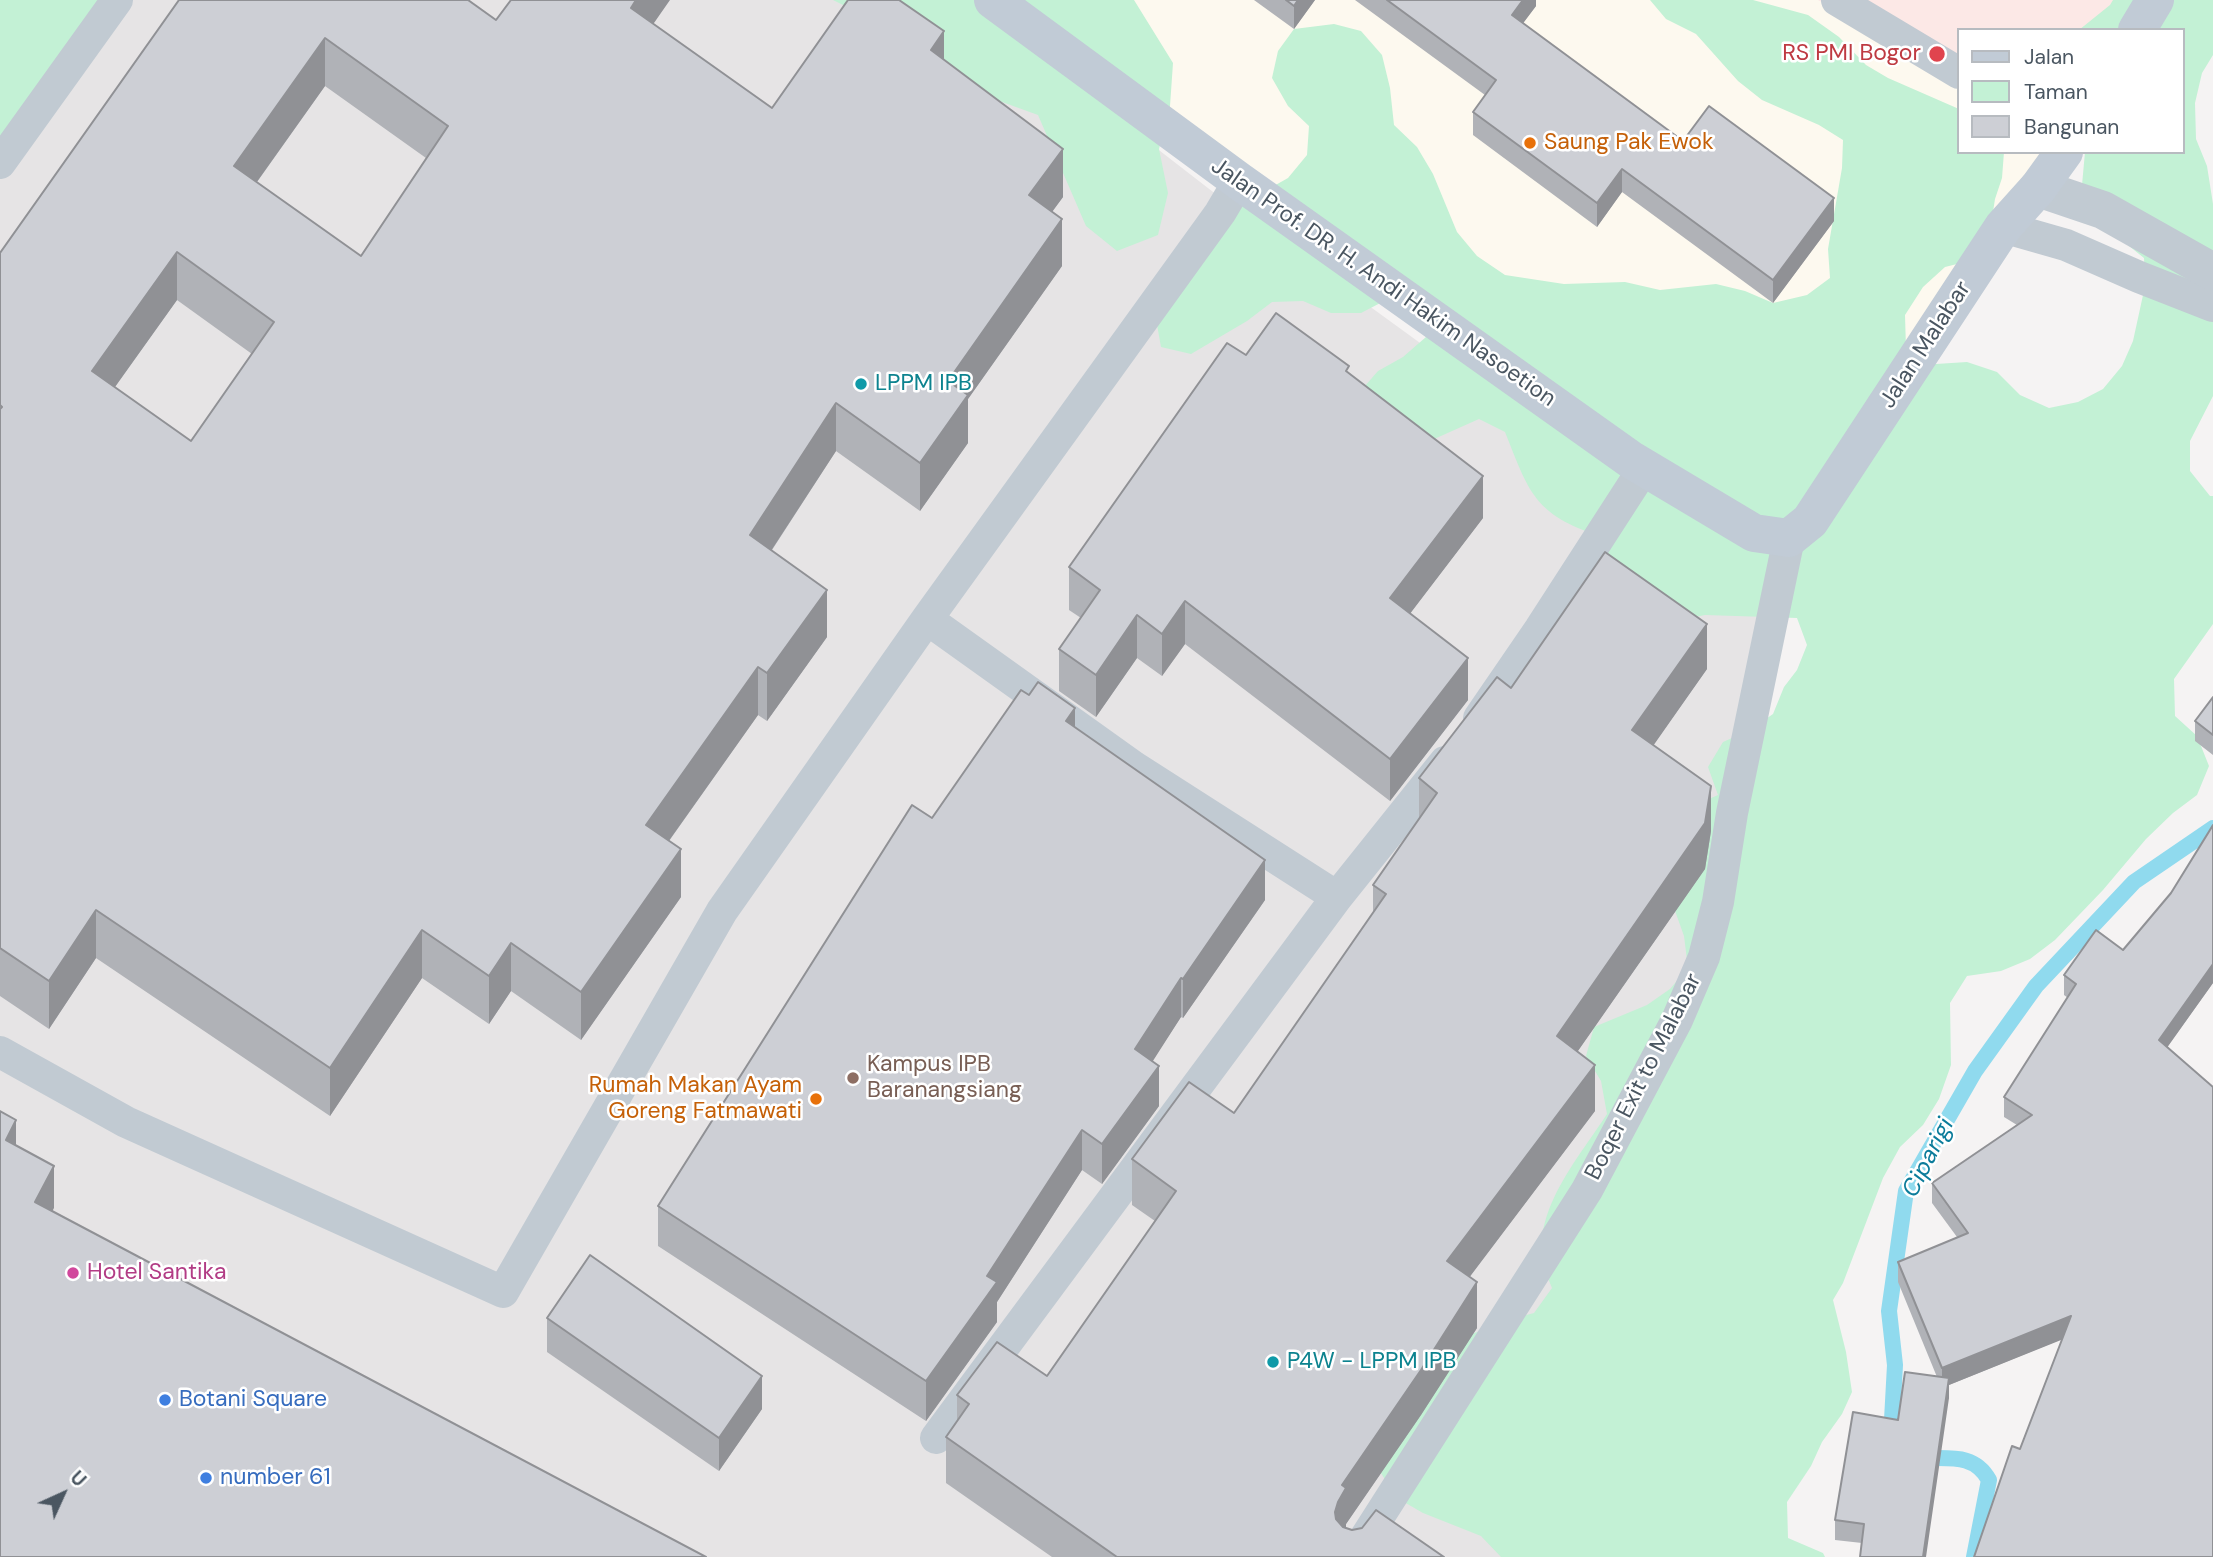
<!DOCTYPE html>
<html>
<head>
<meta charset="utf-8">
<style>
	body { margin:0 }
	#map { position:relative; width:2213px; height:1557px; overflow:hidden; background:#f5f3f3; font-family:"DM Sans",sans-serif }
	canvas { display:block }
	.legend { position:absolute; left:1957px; top:28px; width:228px; height:126px; box-sizing:border-box; background:#fff; border:2px solid #b7bbc0; margin:0; padding:9px 12px; list-style:none; font-size:21px; color:#4a5661 }
	.legend li { display:flex; align-items:center; gap:14px; height:35px }
	.legend b { width:35px; border:2px solid #b7bbc0 }
	.north { position:absolute; left:28px; top:1459px; width:70px; height:70px; -webkit-text-stroke:5px #fff; paint-order:stroke; rotate:45deg; font-size:19px; font-weight:700; line-height:28px; text-align:center; color:#4a5661 }
	.north::after { content:''; display:block; margin:auto; width:24px; height:32px; background:#4a5661; clip-path:polygon(50% 0,100% 100%,50% 72%,0 100%) }
</style>
</head>
<body>
<div id="map">
<canvas width="2213" height="1557"></canvas>
<ul class="legend">
<li><b style="height:9px;background:#c1cbd6"></b>Jalan</li>
<li><b style="height:19px;background:#c3f1d5"></b>Taman</li>
<li><b style="height:19px;background:#cdcfd5"></b>Bangunan</li>
</ul>
<div class="north">U</div>
</div>
<script>
const g = document.querySelector('canvas').getContext('2d');
g.lineJoin = 'round';
function fillPath(path, color) { g.fillStyle = color; g.fill(path, 'evenodd'); }
function strokePath(path, color, width, dash) { g.strokeStyle = color; g.lineWidth = width; g.lineCap = dash ? 'butt' : 'round'; g.setLineDash(dash || []); g.stroke(path); }
function write(font, color, halo, rows, align = 'center') {
  g.font = font + ' "DM Sans",sans-serif'; g.lineWidth = 5; g.setLineDash([]); g.textBaseline = 'middle'; g.strokeStyle = halo; g.fillStyle = color; for (const [text, x, y, turn = 0] of rows) {
    g.save(); g.translate(x, y); g.rotate((+turn || 0) * Math.PI / 180); g.textAlign = isNaN(turn) ? turn : align; if (halo) g.strokeText(text, 0, 0); g.fillText(text, 0, 0); g.restore();
  }
}
const commercial = new Path2D(`
	M1010 0H1838L1959 72V152H2063L1789 538Z`);
const education = new Path2D(`
	M0 0H965L1226 202 1628 494 1776 598 1637 1557H0Z`);
const medical = new Path2D(`
	M1818 0H2155L2137 30H1959V77Z`);
const green = new Path2D(`
	M0 0H117L0 163Z
	M833 0H1134L1173 63 1170 106 1159 149 1168 193 1158 235 1117 251 1086 226 1038 115 958 86 863 15Z
	M1650 0H1753L1808 15 1839 37 1866 65 1888 78 1959 109V152H2004L2002 178 1995 199 1990 231 1973 260 1945 267 1923 287 1905 315 1906 349 1936 364 1967 362 1997 372 2020 395 2049 408 2078 402 2103 389 2122 366 2133 341 2145 286 2144 258 2098 221 2081 196 2085 152H2183V30H2079L2110 5 2113 0H2213V55L2202 73 2195 103 2196 139 2207 166 2213 204V396L2190 441V471L2210 496H2213V624L2174 679 2175 716 2197 736 2209 766 2197 795 2173 813 2146 839 2103 890 2055 940 2030 959 2001 971 1967 976 1950 1003 1951 1065 1939 1099 1923 1125 1900 1147 1883 1178 1843 1283 1833 1300 1846 1352 1852 1392 1842 1414 1822 1442 1811 1466 1787 1502 1788 1538 1823 1553 1825 1557H1501L1481 1536 1423 1513 1397 1498 1364 1447 1396 1365 1504 1321 1534 1313 1552 1288C1549 1280 1544 1271 1543 1262 1533 1209 1580 1156 1607 1114L1601 1081 1586 1056 1594 1027 1647 1005 1670 989 1688 968 1684 936 1674 908 1691 807 1718 795 1708 767 1723 742 1750 730 1773 714 1784 687 1797 670 1807 645 1797 618 1705 615 1675 621 1621 587 1594 534C1533 513 1528 489 1505 432L1479 419 1423 444 1358 394 1378 371 1403 357 1426 337 1388 299 1361 313H1331L1303 301 1272 302 1247 321 1191 354 1161 347 1156 319 1235 208 1288 178 1307 155 1309 126 1288 106 1272 78 1278 51 1294 29 1334 24 1361 31 1382 55 1390 88 1394 125 1417 147 1433 174 1457 232 1477 256 1505 275 1564 284 1625 282 1660 290 1716 284 1745 291 1773 303 1807 295 1830 278 1828 249 1842 168 1843 140 1819 125 1762 100 1738 81 1696 34 1666 19Z`);
const stream = new Path2D(`
	M1891 1438 1895 1365 1889 1311 1906 1191 1975 1071 2036 986 2134 882 2213 828
	M1921 1458C1949 1459 1974 1453 1989 1480L1974 1557`);
const lane = new Path2D(`
	M1837 0 1959 73
	M0 163 117 0
	M2003 227 2066 245 2139 277 2213 306
	M927 619 1134 767 1337 897
	M1479 718 1540 629 1644 468
	M0 1052 126 1122 503 1292 722 911 927 619 1220 213 1239 181
	M936 1438 1337 897 1445 762
	M1353 1557 1587 1190 1677 1020 1704 957 1718 902 1732 813 1789 538`);
const street = new Path2D(`
	M2038 188 2103 210 2213 272`);
const secondary = new Path2D(`
	M993 0 1239 181 1630 459 1754 533 1789 538 1810 521 2003 227 2038 188 2064 152
	M2137 30 2155 0`);
const wall = new Path2D(`
	M179 0 496 20 653 24 772 108 944 60 1063 197 1052 212 1062 266 968 399V443L920 511 836 451 772 550 827 637 767 721 758 715 669 841 681 897 581 1040 511 991 489 1024 422 978 330 1116 96 958 49 1029 0 996V253ZM325 86 426 158 361 256 257 182ZM177 300 252 354 191 441 115 387Z
	M1254 0H1315L1294 29Z
	M1355 0H1536V6L1523 23 1683 141 1834 221 1773 303 1622 192 1597 227 1473 135V112L1485 95Z
	M1246 355 1349 374 1483 518 1410 613 1468 700 1390 801 1185 644 1162 676 1137 658 1096 717 1059 691V649L1081 618 1069 610V567Z
	M1707 669 1653 745 1711 831 1705 869 1577 1052 1595 1111 1469 1277 1477 1328 1421 1415 1346 1524V1528L1444 1557H1052L946 1483V1437L957 1421V1395L1047 1376 1155 1221 1132 1205V1159L1234 1113 1373 913V885L1419 819V778L1511 688Z
	M2213 697V755L2195 741V721Z
	M1075 727 1265 900 1183 1018 1181 1017 1152 1061 1159 1106 1102 1184 1082 1170 997 1302V1322L926 1421 658 1246V1206L932 818Z
	M2213 825V983L2167 1047 2213 1087 2020 1449 2062 1339 1949 1385V1398L1862 1543 1835 1540V1520L1898 1420 1937 1377 1898 1282V1262L1957 1237 1932 1203V1183L2017 1125 2004 1117V1097L2068 998 2064 995V975L2123 950 2171 893Z
	M547 1318 762 1409 719 1471 547 1352Z`);
const shadedWall = new Path2D(`
	M636 0H670L631 56V8Z
	M1298 0H1315L1294 29V6Z
	M1523 0H1536V6L1512 38V15Z
	M944 31V78L931 50Z
	M325 38V86L234 214V166Z
	M1063 149V197L1029 243V195Z
	M1622 169V192L1597 227V203Z
	M1834 198V221L1773 303V280Z
	M1062 219V266L968 399V443L920 511V463L948 381Z
	M177 252V300L92 419V371Z
	M836 403V451L750 583V535Z
	M1483 476V518L1390 640V598Z
	M827 590V637L767 721V673Z
	M1185 601V644L1162 676V634Z
	M1137 615V658L1096 717V675Z
	M1707 624V669L1632 776V730Z
	M1468 658V700L1390 801V759Z
	M758 667V715L646 873V825Z
	M1075 708V747L1066 721Z
	M1711 786V831L1705 869 1557 1081V1036Z
	M681 849V897L581 1040V992Z
	M1265 860V900L1183 1018V979Z
	M96 910V958L49 1029V981Z
	M422 930V978L330 1116V1068Z
	M511 943V991L489 1024V976Z
	M2213 964V983L2159 1059V1040Z
	M1181 978V1017L1135 1089V1049Z
	M1595 1065V1111L1447 1307V1261Z
	M1159 1066V1106L1102 1184V1144Z
	M16 1120V1162L6 1140Z
	M1082 1130V1170L997 1302V1322L926 1421V1381L987 1276Z
	M54 1166V1208L35 1244V1202Z
	M1477 1282V1328L1421 1415 1346 1524V1534L1335 1557V1512L1342 1485Z
	M2071 1316V1336L1949 1385V1398L1926 1557H1923L1942 1388V1368Z
	M762 1376V1409L719 1471V1438Z`);
const building = new Path2D(`
	M179 0H468L496 20 511 0H636L631 8 772 108 848 0H899L944 31 931 50 1063 149 1029 195 1062 219 948 381 968 395 920 463 836 403 750 535 827 590 767 673 758 667 646 825 681 849 581 992 511 943 489 976 422 930 330 1068 96 910 49 981 0 948V409L2 407 0 405V253ZM325 38 448 126 361 256 234 166ZM177 252 274 322 191 441 92 371Z
	M1286 0H1298L1294 6Z
	M1387 0H1523L1512 15 1683 141 1709 106 1834 198 1773 280 1622 169 1597 203 1473 112 1496 80Z
	M1276 313 1349 366 1346 371 1483 476 1390 598 1468 658 1390 759 1185 601 1162 634 1137 615 1096 675 1059 649 1100 590 1069 567 1227 343 1246 355Z
	M1605 552 1707 624 1632 730 1711 786 1705 823 1557 1036 1595 1065 1447 1261 1477 1282 1421 1370 1342 1485 1346 1488 1338 1502 1335 1512 1336 1519 1343 1527 1352 1530 1362 1528 1376 1510 1444 1557H1117L946 1437 969 1404 957 1395 997 1342 1047 1376 1176 1191 1132 1159 1189 1082 1234 1113 1386 894 1373 885 1437 793 1419 778 1497 677 1511 688Z
	M1038 682 1075 708 1066 721 1265 860 1183 979 1181 978 1135 1049 1159 1066 1102 1144 1082 1130 987 1276 997 1282 926 1381 658 1206 912 805 932 818 1021 690 1029 695Z
	M2213 697V735L2195 721Z
	M2213 825V964L2159 1040 2213 1087V1557H1974L2012 1446 2020 1449 2071 1316 1942 1368 1898 1262 1968 1233 1932 1183 2032 1115 2004 1097 2076 984 2064 975 2096 930 2123 950 2171 893Z
	M0 1111 16 1120 6 1140 54 1166 35 1202 706 1557H0Z
	M590 1255 762 1376 719 1438 547 1318Z
	M1905 1372 1949 1378 1923 1557H1860L1864 1524 1835 1520 1853 1412 1898 1420Z`);
const markers = [
	[1937,54,9,"#e0444e"],
	[1530,143,7,"#e8710a"],
	[861,384,7,"#0f9aa8"],
	[853,1078,7,"#8d6e63"],
	[816,1099,7,"#e8710a"],
	[73,1273,7,"#d1479c"],
	[1273,1362,7,"#0f9aa8"],
	[165,1400,7,"#3f7fe0"],
	[206,1478,7,"#3f7fe0"]
];
const healthNames = [
	["RS PMI Bogor",1921,54]
];
const foodNames = [
	["Saung Pak Ewok",1544,143],
	["Rumah Makan Ayam",802,1086,"right"],
	["Goreng Fatmawati",802,1112,"right"]
];
const streetNames = [
	["Jalan Prof. DR. H. Andi Hakim Nasoetion",1383,283,35],
	["Jalan Malabar",1926,345,-57],
	["Boqer Exit to Malabar",1644,1077,-63]
];
const cultureNames = [
	["LPPM IPB",875,384],
	["P4W - LPPM IPB",1287,1362]
];
const educationNames = [
	["Kampus IPB",867,1065],
	["Baranangsiang",867,1091]
];
const hotelNames = [
	["Hotel Santika",87,1273]
];
const shopNames = [
	["Botani Square",179,1400],
	["number 61",220,1478]
];
const waterNames = [
	["Ciparigi",1929,1158,-63]
];
fillPath(commercial, '#fdf9ef');
fillPath(education, '#e6e4e5');
fillPath(medical, '#fce8e6');
fillPath(green, '#c3f1d5');
strokePath(stream, '#90daee', 16);
strokePath(lane, '#c1cad2', 32);
strokePath(street, '#c1cad2', 38);
strokePath(secondary, '#c1cbd6', 38);
fillPath(wall, '#b0b2b7');
fillPath(shadedWall, '#909195');
fillPath(building, '#cdcfd5');
strokePath(building, '#909195', 2);
for (const [x, y, r, color] of markers) { const dot = new Path2D(); dot.arc(x, y, r, 0, 2 * Math.PI); g.fillStyle = color; g.fill(dot); strokePath(dot, '#fff', 2.5); }
write('23px', '#be3a42', '#fff', healthNames, 'right');
write('23px', '#c56008', '#fff', foodNames, 'left');
write('23px', '#4a5661', '#fff', streetNames);
write('23px', '#0d838f', '#fff', cultureNames, 'left');
write('23px', '#785e54', '#fff', educationNames, 'left');
write('23px', '#b23c85', '#fff', hotelNames, 'left');
write('23px', '#366cbe', '#fff', shopNames, 'left');
write('italic 24px', '#0c7c9b', '#fff', waterNames);
</script>
</body>
</html>
